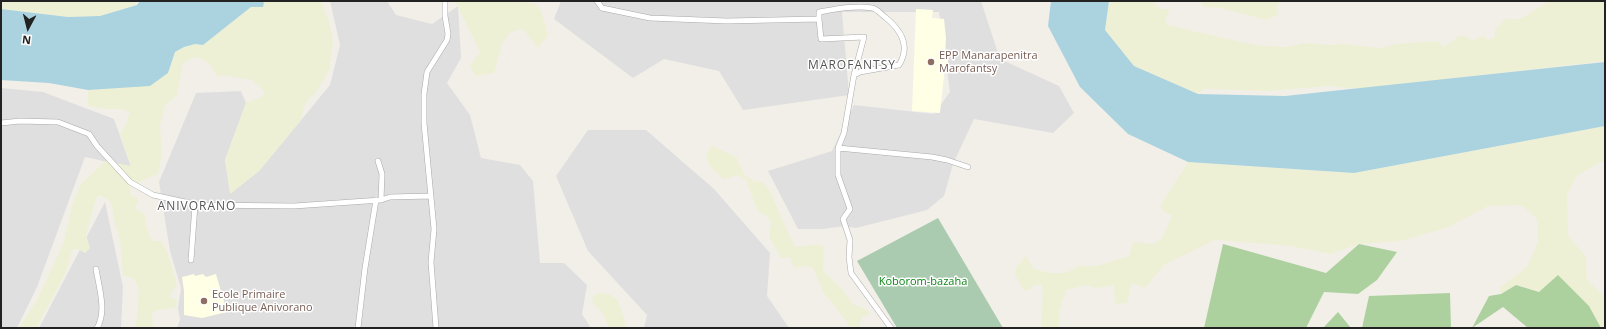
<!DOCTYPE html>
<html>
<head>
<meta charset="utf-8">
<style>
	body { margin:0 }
	#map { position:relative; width:1606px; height:329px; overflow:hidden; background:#f2efe9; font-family:"Open Sans",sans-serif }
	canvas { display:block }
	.frame { position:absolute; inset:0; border:2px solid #222; pointer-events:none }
	.north { position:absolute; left:8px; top:8px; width:40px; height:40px; -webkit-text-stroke:3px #fff; paint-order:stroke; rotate:187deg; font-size:11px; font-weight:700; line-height:16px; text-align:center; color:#222 }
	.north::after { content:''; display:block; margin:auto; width:14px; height:18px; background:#222; clip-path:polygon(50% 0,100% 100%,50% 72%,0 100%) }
</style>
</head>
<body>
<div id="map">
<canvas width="1606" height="329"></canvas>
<div class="frame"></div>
<div class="north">N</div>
</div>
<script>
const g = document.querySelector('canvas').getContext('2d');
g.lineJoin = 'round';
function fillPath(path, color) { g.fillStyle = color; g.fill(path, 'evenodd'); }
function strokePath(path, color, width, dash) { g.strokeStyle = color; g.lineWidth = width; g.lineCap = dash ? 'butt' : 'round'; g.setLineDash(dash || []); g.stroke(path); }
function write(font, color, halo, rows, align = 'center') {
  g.font = font + ' "Open Sans",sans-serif'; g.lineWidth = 3; g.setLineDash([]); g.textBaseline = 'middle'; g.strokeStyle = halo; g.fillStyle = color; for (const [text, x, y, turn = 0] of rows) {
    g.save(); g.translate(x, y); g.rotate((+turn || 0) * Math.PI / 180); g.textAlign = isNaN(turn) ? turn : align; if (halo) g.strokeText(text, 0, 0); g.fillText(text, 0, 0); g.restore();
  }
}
const residential = new Path2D(`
	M330 1H387L396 15 432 24 458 6 461 58 447 83 470 115 481 158 520 165 533 181 540 263H564L587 285 582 314 591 328H177L180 320 178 308 181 288 170 251 159 182 196 93 241 91 246 103 225 160 231 193 259 171 330 85 340 45Z
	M561 1H981L1000 59 1059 86 1074 113 1053 133 974 119 953 164 944 196 927 210 856 228 845 226 822 229H798L768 171 832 151 854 105 934 114 950 92 939 12H842L849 95 743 110 719 71 664 59 633 78 554 19Z
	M1 88 43 92 114 119 131 167 85 157 37 287 17 328H1Z
	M588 130H646L714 189 770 253 767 296 789 328H644L647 315 588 251 556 176Z
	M105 202 123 287 121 328H39Z`);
const education = new Path2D(`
	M916 9 933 10 932 18 944 19 946 38 945 58 948 59V66H945L940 113 912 111Z
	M194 274 195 276 203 274 206 277 216 274 227 312 202 318 184 315V291L182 277Z`);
const farmland = new Path2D(`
	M3 1H134L137 5 100 16 68 17 1 9Z
	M262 1H321L329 21 333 42 329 70 318 89 304 106 301 120 259 171 230 194 225 160 246 103 263 96 265 92 252 80 223 75 218 77 209 64 201 59 194 57 183 63 177 95 165 105 160 126 162 153 158 174 141 181 130 187 131 196 137 197 138 201 135 207 139 212 145 214V221L150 238 154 241H161L167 251 177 285 170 294V297L177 301 176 308 163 309 155 311 152 314 153 328H133L136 324 139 289 134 279 123 275 120 240 115 224 112 207 110 201 100 195 96 198 86 235 90 248 85 253 77 249 72 250 66 272 36 328H19L38 298 63 244 74 199 81 184 105 161 131 166 120 134 126 124 130 112 120 109H106L88 106V90L150 85 168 73 175 52 184 47 195 44 203 45 251 7H263L264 3Z
	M455 1H516L535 4 541 10 548 36 538 48 523 29 511 32 502 43 494 73 475 76 470 66 480 52Z
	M1109 1H1154L1156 5 1162 9H1170L1165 20 1168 25 1254 45 1287 47 1305 43 1331 45 1343 44 1381 48 1395 44 1437 41 1444 47 1459 36H1466L1472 41 1478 37 1484 36 1488 40 1495 37V29L1506 19H1520L1549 1H1605V61L1360 89 1328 86 1270 91 1204 89 1198 94 1134 66 1105 30Z
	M1201 1H1279L1277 15 1267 20 1220 8 1203 7Z
	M1605 126V160L1577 175 1567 195 1568 235 1586 257 1587 280 1605 297V328H1601L1589 306 1516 285 1501 294 1500 287 1527 267 1538 242 1537 219 1521 205 1488 206 1449 227 1400 241 1359 244 1330 254 1291 246 1215 240 1164 265 1145 288 1132 283 1127 303 1115 304 1114 285 1098 288 1085 285 1066 290 1059 311V328H1041L1043 290 1041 284 1031 286 1030 290H1024L1015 275 1016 267 1026 256 1034 269 1050 273H1066L1079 266H1097L1129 256 1133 242 1154 244 1162 238 1172 216 1163 211 1160 206 1188 162 1354 173Z
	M712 145 737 158 744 175 755 181 762 182 769 189 794 245 797 247 817 244 824 246 823 271 843 290 853 304 868 310 869 315 863 317 860 322V328H850L847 322 823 292 813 268 804 266 794 268 790 257 781 258 769 237 771 224 768 217 757 210 746 180 739 175 723 179 709 165 706 155Z
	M601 293 609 294 618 300 627 328H609L602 312 596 307 592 299 594 295Z`);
const forest = new Path2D(`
	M1223 244 1326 273 1359 244 1397 252 1377 280 1358 294 1324 292 1306 328H1204Z
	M1558 275 1589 306 1601 328H1528L1503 307 1472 328 1489 296 1501 294 1516 285 1539 292Z
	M1450 293 1451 328H1362L1369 296Z
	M1338 312 1351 328H1323Z`);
const cemetery = new Path2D(`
	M938 218 1003 328H897L857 261Z`);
const water = new Path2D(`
	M140 1H262L264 3 263 7H251L203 45 195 44 184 47 175 52 168 73 150 86 88 90 49 83 1 80V9L68 17 100 16 137 5Z
	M1051 1H1109L1105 30 1134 66 1198 94 1285 96 1605 62V126L1354 173 1188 162 1128 134 1080 87 1048 26Z`);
const minor = new Path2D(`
	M597 1 602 8 650 18 727 21 819 19 821 39 864 37 854 75
	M819 19V12C836 9 855 5 872 8 877 9 881 14 885 17 901 30 911 46 899 65L860 72 854 75 844 133 838 148V175L850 209 843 219 850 240 849 257 851 273 891 328
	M1 123 20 121 58 122 89 134 97 146 130 182 153 195 199 205 294 206 381 200 390 197 430 196
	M838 148 932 157 947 160 968 167
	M378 161 382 174 381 200
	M191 260 195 205
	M96 269C99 287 107 312 97 328
	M358 328 365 268 376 200
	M436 328 431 262 434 229 424 123V94L427 72 447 40 448 34 445 16V1`);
const markers = [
	[931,62,4,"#8d6e63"],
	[204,301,4,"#8d6e63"]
];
const educationNames = [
	["EPP Manarapenitra",939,56],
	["Marofantsy",939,69],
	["Ecole Primaire",212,295],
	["Publique Anivorano",212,308]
];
const parkNames = [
	["Koborom-bazaha",923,282]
];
const neighbourhoodNames = [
	["MAROFANTSY",852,66],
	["ANIVORANO",197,207]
];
fillPath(residential, '#e0dfdf');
fillPath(education, '#ffffe5');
fillPath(farmland, '#eef0d5');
fillPath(forest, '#add19e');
fillPath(cemetery, '#aacbaf');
fillPath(water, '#aad3df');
strokePath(minor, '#a9a9a9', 6);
strokePath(minor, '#fff', 5);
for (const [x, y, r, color] of markers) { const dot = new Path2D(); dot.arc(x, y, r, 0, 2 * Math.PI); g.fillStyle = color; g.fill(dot); strokePath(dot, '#fff', 1.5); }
write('11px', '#785e54', '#fff', educationNames, 'left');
write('11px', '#0c8416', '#fff', parkNames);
g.letterSpacing = '1px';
write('12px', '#555', '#fff', neighbourhoodNames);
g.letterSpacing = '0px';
</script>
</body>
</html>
